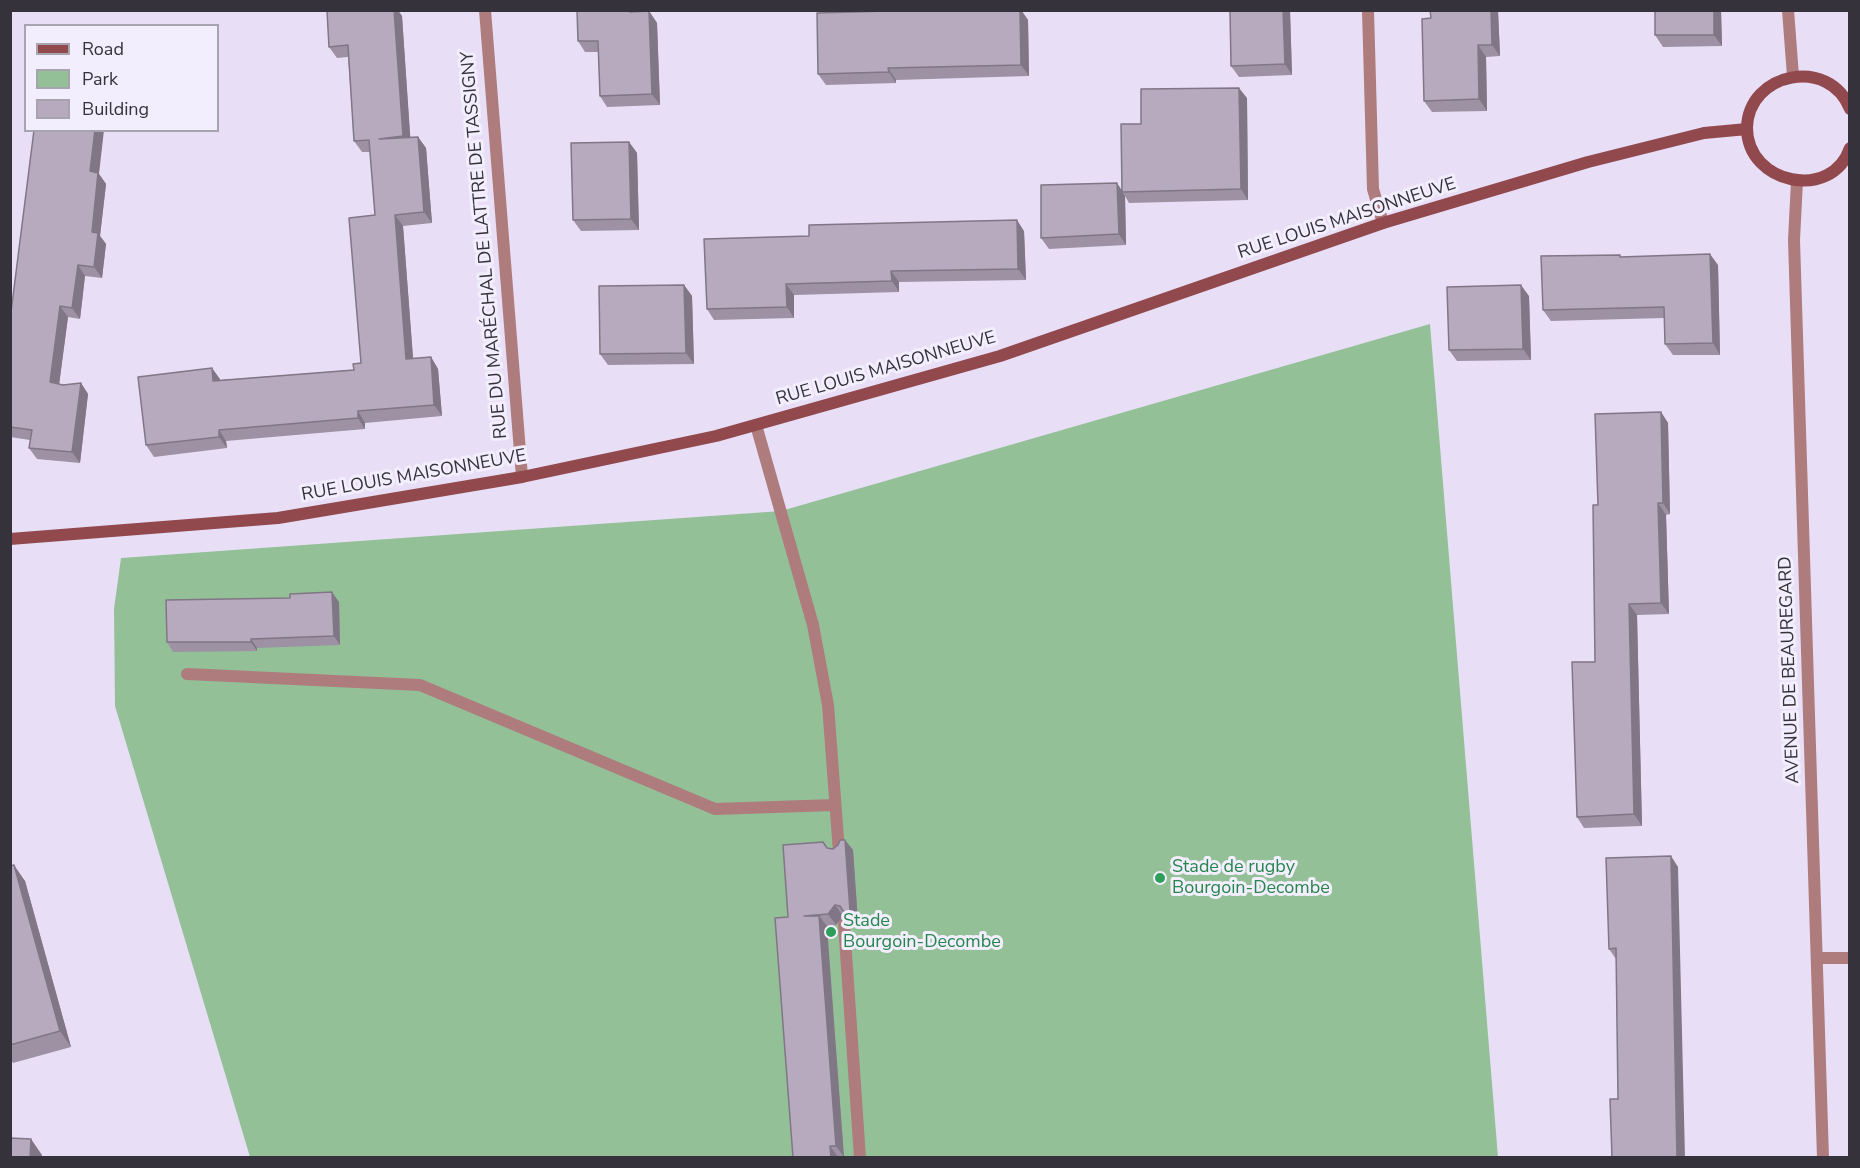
<!DOCTYPE html>
<html>
<head>
<meta charset="utf-8">
<style>
	body { margin:0 }
	#map { position:relative; width:1860px; height:1168px; overflow:hidden; background:#e8dff7; font-family:"Nunito Sans",sans-serif }
	canvas { display:block }
	.frame { position:absolute; inset:0; border:12px solid #36323b; pointer-events:none }
	.legend { position:absolute; left:24px; top:24px; width:195px; height:108px; box-sizing:border-box; background:#f3eefd; border:2px solid #a7a3af; margin:0; padding:8px 10px; list-style:none; font-size:18px; color:#36323b }
	.legend li { display:flex; align-items:center; gap:12px; height:30px }
	.legend b { width:30px; border:2px solid #a7a3af }
</style>
</head>
<body>
<div id="map">
<canvas width="1860" height="1168"></canvas>
<div class="frame"></div>
<ul class="legend">
<li><b style="height:8px;background:#91494e"></b>Road</li>
<li><b style="height:16px;background:#94c098"></b>Park</li>
<li><b style="height:16px;background:#b7a9be"></b>Building</li>
</ul>
</div>
<script>
const g = document.querySelector('canvas').getContext('2d');
g.lineJoin = 'round';
function fillPath(path, color) { g.fillStyle = color; g.fill(path, 'evenodd'); }
function strokePath(path, color, width, dash) { g.strokeStyle = color; g.lineWidth = width; g.lineCap = dash ? 'butt' : 'round'; g.setLineDash(dash || []); g.stroke(path); }
function write(font, color, halo, rows, align = 'center') {
  g.font = font + ' "Nunito Sans",sans-serif'; g.lineWidth = 6; g.setLineDash([]); g.textBaseline = 'middle'; g.strokeStyle = halo; g.fillStyle = color; for (const [text, x, y, turn = 0] of rows) {
    g.save(); g.translate(x, y); g.rotate((+turn || 0) * Math.PI / 180); g.textAlign = isNaN(turn) ? turn : align; if (halo) g.strokeText(text, 0, 0); g.fillText(text, 0, 0); g.restore();
  }
}
const green = new Path2D(`
	M1430 324 1498 1157H250L115 706 114 609 121 558 781 511Z`);
const lane = new Path2D(`
	M756 425 813 625 828 705 839 852
	M187 674 420 685 715 809 835 805
	M844 924 860 1158`);
const street = new Path2D(`
	M485 10 522 477
	M1368 10 1373 189 1383 223
	M1788 10 1793 76
	M1797 181 1794 240 1823 1158
	M1818 958H1850`);
const secondary = new Path2D(`
	M1850 109C1830 56 1748 72 1747 128 1747 184 1832 202 1850 148
	M10 539 278 518 522 477 716 436 1000 356 1383 223 1588 162 1704 133 1747 129`);
const wall = new Path2D(`
	M924 10H1021L1028 20 1029 76 896 80V83L826 85 818 74Z
	M1230 10H1290L1292 75 1239 77 1231 66Z
	M1498 10 1500 56 1486 57 1487 111 1432 112 1424 101 1431 18Z
	M1655 10H1721L1722 46 1663 47 1655 35Z
	M649 11 657 23 660 105 607 107 600 96 598 52H585L578 41 637 12Z
	M398 12 402 16 410 137H418L426 148 432 223 403 226 413 359 431 357 438 369 442 416 365 423V429L226 441 227 448 154 457 146 445 220 379V380L354 370 361 363 375 215 370 152H362L354 141 348 57 337 58 329 47Z
	M1247 98 1248 200 1129 203 1125 196 1126 245 1049 249 1041 238 1122 190 1141 124Z
	M629 142 637 153 639 230 581 231 573 220Z
	M99 174 106 184 100 236 106 244 102 278 85 276 80 319 68 317 59 384 63 385 81 383 88 394 80 463 37 459 29 448 30 440 10 437V320Z
	M1024 231 1026 280 899 282V292L794 295V318L714 320 707 309 704 239Z
	M1621 257 1718 265 1720 355H1673L1665 344 1664 318 1551 321 1543 310Z
	M684 285 692 296 694 364 608 365 600 354Z
	M1529 296 1531 360 1457 361 1449 350Z
	M1661 412 1668 423 1670 514 1666 515 1669 614 1637 615 1642 826 1584 828 1577 817 1595 662 1598 505Z
	M290 598 339 602 340 645 257 648V651L173 652 167 642Z
	M845 840 853 850 858 922 852 923 848 917 843 916 836 925 826 926 844 1157 793 1158 788 917 828 848 833 849Z
	M10 866 25 881 71 1047 13 1063 10 1058Z
	M1678 867 1618 1099 1616 959 1609 949Z`);
const shadedWall = new Path2D(`
	M394 10H398L402 16 411 147 403 136Z
	M1020 10H1021L1028 20 1029 76 1021 65Z
	M1283 10H1290L1292 75 1285 64Z
	M1491 10H1498L1500 56 1492 45Z
	M1714 10H1721L1722 46 1714 35Z
	M649 11 657 23 660 105 652 94Z
	M1478 45 1486 57 1487 111 1479 99Z
	M888 68 896 80V83L889 72Z
	M1239 88 1247 98 1248 200 1241 189Z
	M95 130H104L99 174 106 184 100 236 106 244 102 278 94 267 92 232 90 171Z
	M418 137 426 148 432 223 424 212Z
	M629 142 637 153 639 230 631 219Z
	M1117 183 1123 192H1122L1125 196 1126 245 1119 234Z
	M395 215 403 226 414 370 406 359Z
	M1017 220 1024 231 1026 280 1018 269Z
	M1710 254 1718 265 1720 355 1713 343Z
	M78 265 85 276 80 319 72 308Z
	M891 271 899 282V292L892 281Z
	M786 284 794 295V318L787 307Z
	M684 285 692 296 694 364 686 353Z
	M1521 285 1529 296 1531 360 1523 349Z
	M60 306 68 317 58 393 50 382Z
	M431 357 438 369 442 416 434 405Z
	M212 368 220 379 221 392 213 381Z
	M81 383 88 394 80 463 72 452Z
	M358 411 365 423V429L358 418Z
	M1661 412 1668 423 1670 514 1663 503Z
	M219 430 226 441 227 448 219 437Z
	M1658 503 1666 515 1669 614 1661 603Z
	M332 592 339 602 340 645 334 636Z
	M1629 604 1637 615 1642 826 1634 814Z
	M251 639 257 648V651L251 642Z
	M845 840 853 850 858 922 850 911Z
	M1671 856 1678 867 1685 1158H1677Z
	M14 865 25 881 71 1047 60 1031Z
	M835 905 843 916 836 925 828 914Z
	M819 916 827 926 844 1157 836 1146Z
	M31 1139 42 1155V1158H30Z
	M830 1146 838 1157V1158H831Z`);
const building = new Path2D(`
	M394 10 403 136 379 139 418 137 424 212 395 215 406 359 431 357 434 405 358 411V418L219 430V437L146 445 138 377 212 368 213 381 354 370 353 364 361 363 349 218 375 215 369 140 354 141 348 45 329 47 327 11Z
	M577 10H629L630 12 649 11 652 94 600 96 598 41H578Z
	M924 10H1020L1021 65 888 68 889 72 818 74 817 13Z
	M1230 10H1283L1285 64 1231 66Z
	M1430 10H1491L1492 45H1478L1479 99 1424 101 1422 19 1431 18Z
	M1655 10H1714V35H1655Z
	M1239 88 1241 189 1122 192 1121 124H1141V89Z
	M34 130H95L90 171 98 173 92 232 98 233 94 267 78 265 72 308 60 306 50 382 63 385 81 383 72 452 29 448 32 430 10 427V320Z
	M629 142 631 219 573 220 571 143Z
	M1117 183 1119 234 1041 238V185Z
	M1017 220 1018 269 891 271 892 281 786 284 787 307 707 309 704 239 809 236V225Z
	M1710 254 1713 343 1665 344 1664 307 1543 310 1541 256 1620 255V257Z
	M684 285 686 353 600 354 599 286Z
	M1521 285 1523 349 1449 350 1447 287Z
	M1661 412 1663 503H1658L1661 603 1629 604 1634 814 1577 817 1572 662H1595L1593 505H1598L1595 414Z
	M332 592 334 636 251 639V642H167L166 600 290 598V594Z
	M840 840H845L850 911 844 912 840 906 835 905 828 914 804 916H819L836 1146H830L831 1158H793L775 918 788 917 783 845 823 842 827 848 833 849 838 845Z
	M1671 856 1677 1158H1612L1610 1099H1618L1616 948 1609 949 1606 858Z
	M14 865 60 1031 10 1045V866Z
	M10 1138 31 1139 30 1158H10Z`);
const markers = [
	[1160,878,6,"#2e9e5b"],
	[831,932,6,"#2e9e5b"]
];
const streetNames = [
	["RUE LOUIS MAISONNEUVE",1347,219,-18],
	["RUE DU MARÉCHAL DE LATTRE DE TASSIGNY",485,245,-95],
	["RUE LOUIS MAISONNEUVE",886,369,-16],
	["RUE LOUIS MAISONNEUVE",414,476,-10],
	["AVENUE DE BEAUREGARD",1790,670,-92]
];
const leisureNames = [
	["Stade de rugby",1172,868],
	["Bourgoin-Decombe",1172,889],
	["Stade",843,922],
	["Bourgoin-Decombe",843,943]
];
fillPath(green, '#94c098');
strokePath(lane, '#af7c7e', 12);
strokePath(street, '#af7c7e', 12);
strokePath(secondary, '#91494e', 12);
fillPath(wall, '#9d91a3');
fillPath(shadedWall, '#807685');
fillPath(building, '#b7a9be');
strokePath(building, '#807685', 1.5);
for (const [x, y, r, color] of markers) { const dot = new Path2D(); dot.arc(x, y, r, 0, 2 * Math.PI); g.fillStyle = color; g.fill(dot); strokePath(dot, '#f3eefd', 2); }
write('18px', '#36323b', '#f3eefd', streetNames);
write('18px', '#27864d', '#f3eefd', leisureNames, 'left');
</script>
</body>
</html>
